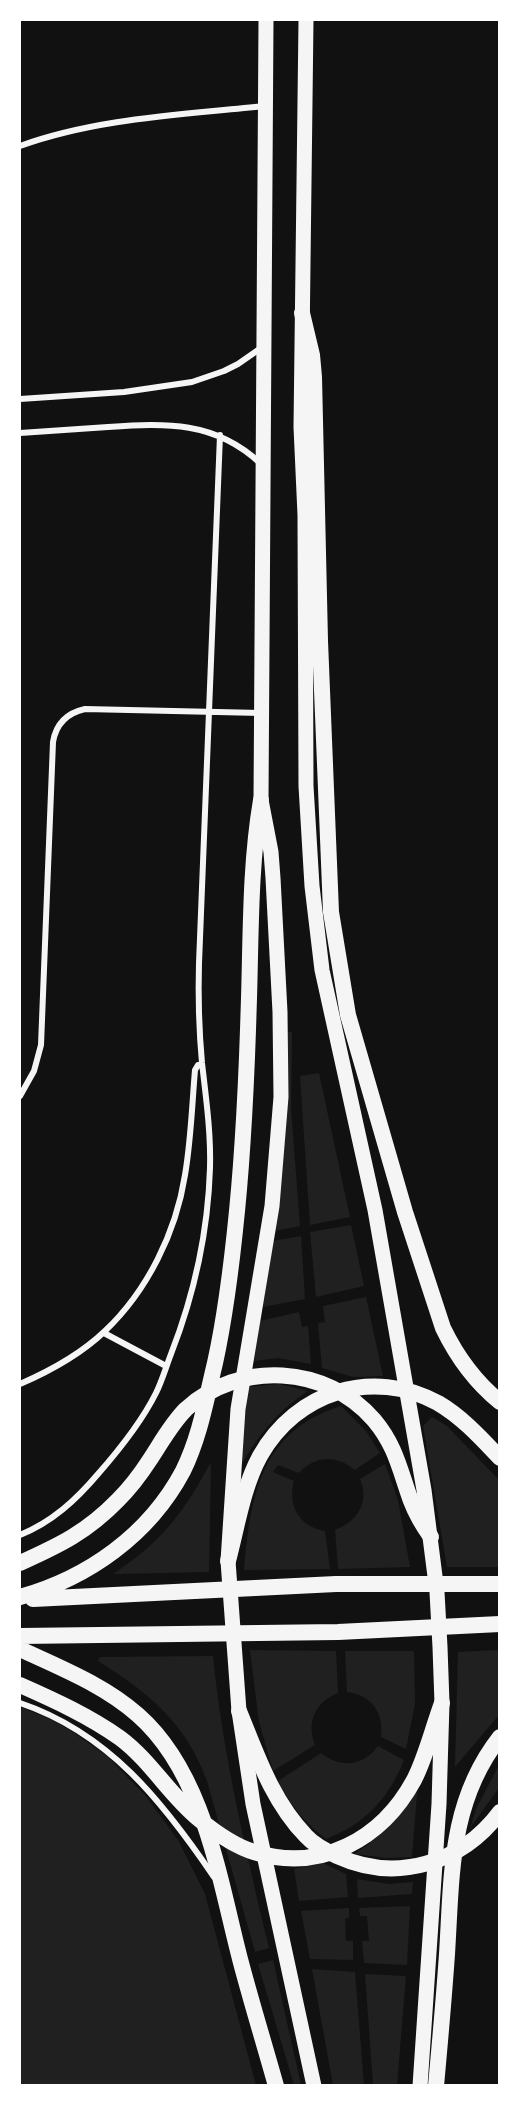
<!DOCTYPE html>
<html>
<head>
<meta charset="utf-8">
<style>
	body { margin:0 }
	#map { position:relative; width:519px; height:2105px; overflow:hidden; background:#111; font-family:"Nunito Sans",sans-serif }
	canvas { display:block }
	.frame { position:absolute; inset:0; border:21px solid #fff; pointer-events:none }
</style>
</head>
<body>
<div id="map">
<canvas width="519" height="2105"></canvas>
<div class="frame"></div>
</div>
<script>
const g = document.querySelector('canvas').getContext('2d');
g.lineJoin = 'round';
function fillPath(path, color) { g.fillStyle = color; g.fill(path, 'evenodd'); }
function strokePath(path, color, width, dash) { g.strokeStyle = color; g.lineWidth = width; g.lineCap = dash ? 'butt' : 'round'; g.setLineDash(dash || []); g.stroke(path); }
const green = new Path2D(`
	M288 1032H292L291 1108 300 1226 275 1231 288 1083Z
	M319 1073 350 1217 310 1225 300 1076Z
	M351 1225 364 1286 316 1297 310 1232Z
	M301 1236 305 1299 263 1307 273 1241Z
	M366 1297 383 1376 353 1377 322 1368 318 1323 325 1322 323 1306Z
	M299 1312 302 1327 308 1326 311 1364 278 1358 254 1361 260 1321Z
	M279 1384 308 1391C277 1411 258 1436 240 1467L248 1387Z
	M341 1406 366 1431 380 1453 355 1470C336 1455 316 1455 299 1473L278 1465 273 1472 294 1481C287 1506 300 1527 325 1531L330 1569 244 1570C251 1496 259 1432 341 1406Z
	M432 1417 447 1426 499 1480V1567H447L423 1426Z
	M211 1462 209 1572 113 1574C163 1541 183 1513 211 1462Z
	M385 1464 398 1500 410 1567 338 1569 335 1530C357 1522 370 1502 360 1479Z
	M250 1650 336 1651 338 1693C315 1702 306 1723 315 1745L273 1771 259 1722Z
	M499 1650V1715L455 1767 458 1652Z
	M345 1651H414L415 1704 406 1749 381 1737C384 1713 372 1695 347 1692Z
	M213 1656C223 1756 246 1851 269 1948L255 1952 207 1781C186 1723 149 1693 98 1661L100 1657Z
	M20 1707 50 1719 70 1730 107 1756 145 1795 178 1840 205 1894 256 2085H20Z
	M378 1746 404 1760C389 1798 365 1824 326 1839 305 1823 290 1805 278 1781L321 1753C341 1769 363 1766 378 1746Z
	M499 1765V1788L470 1828 476 1809Z
	M418 1781 412 1857 387 1858 354 1854C386 1834 400 1814 418 1781Z
	M323 1863 346 1874 348 1897 299 1901 294 1869Z
	M357 1879 389 1884 413 1882 412 1894 358 1898Z
	M410 1906 407 1965 364 1963 362 1941H369L367 1916H360L359 1908Z
	M349 1908V1918L345 1919 346 1941H353V1960L310 1959 301 1911Z
	M273 1960 301 2085H294L258 1964Z
	M312 1969 355 1972 364 2085H333Z
	M365 1974 406 1976 397 2085H373Z`);
const minor = new Path2D(`
	M20 146C98 118 182 115 264 106
	M20 399 124 392 192 382 224 371 238 364 261 348
	M20 433C49 431 78 429 108 427 166 423 215 421 260 463
	M20 1096 34 1071 41 1045 53 742C56 724 67 713 85 709L261 713
	M104 1333 166 1366
	M20 1384C50 1371 81 1354 105 1331 147 1291 176 1233 185 1175 191 1140 192 1105 195 1070L198 1065H202
	M20 1535C52 1522 76 1500 98 1474 120 1449 141 1423 156 1393 162 1381 166 1367 171 1354 194 1295 208 1232 210 1168 211 1133 206 1098 202 1063 199 1030 198 997 199 963L220 435
	M20 1703C109 1733 163 1802 214 1877`);
const trunk = new Path2D(`
	M266 20 261 800 271 852 273 878 280 1012 281 1097 272 1206 238 1409 228 1561 239 1711 253 1804 314 2086
	M306 20 301 427 305 515 306 786 312 886 322 970 375 1210 424 1490 437 1592 440 1647 442 1703 439 1804 420 2086`);
const motorway = new Path2D(`
	M302 313 312 355 314 377 320 641 331 912 348 1015 405 1212 443 1328C457 1357 474 1381 500 1402
	M228 1561C237 1527 243 1487 260 1456 296 1392 372 1367 438 1403 462 1417 481 1438 500 1458
	M20 1563C60 1545 87 1532 118 1500 130 1488 140 1475 149 1461 161 1443 171 1424 186 1409 239 1360 327 1365 374 1420 396 1446 400 1471 411 1501 416 1514 423 1526 431 1537
	M20 1597C88 1578 149 1535 183 1471 200 1436 206 1400 215 1363 226 1313 232 1262 237 1211 244 1140 247 1069 249 998 251 932 250 865 261 800
	M33 1599 336 1584H500
	M20 1636 338 1632 500 1624
	M20 1649C61 1668 104 1685 138 1715 204 1773 219 1878 240 1959 251 2001 264 2043 276 2086
	M20 1685C54 1700 89 1716 120 1738 151 1761 170 1796 200 1820 216 1833 234 1846 254 1852 321 1873 382 1839 414 1780 426 1757 433 1727 442 1703
	M239 1711C257 1755 272 1801 306 1836 314 1845 326 1851 337 1856 396 1883 461 1864 500 1812
	M436 2086C440 2042 444 1998 447 1954 452 1875 449 1802 500 1737`);
fillPath(green, '#202020');
strokePath(minor, '#f5f5f5', 6);
strokePath(trunk, '#f5f5f5', 15);
strokePath(motorway, '#f5f5f5', 16);
</script>
</body>
</html>
